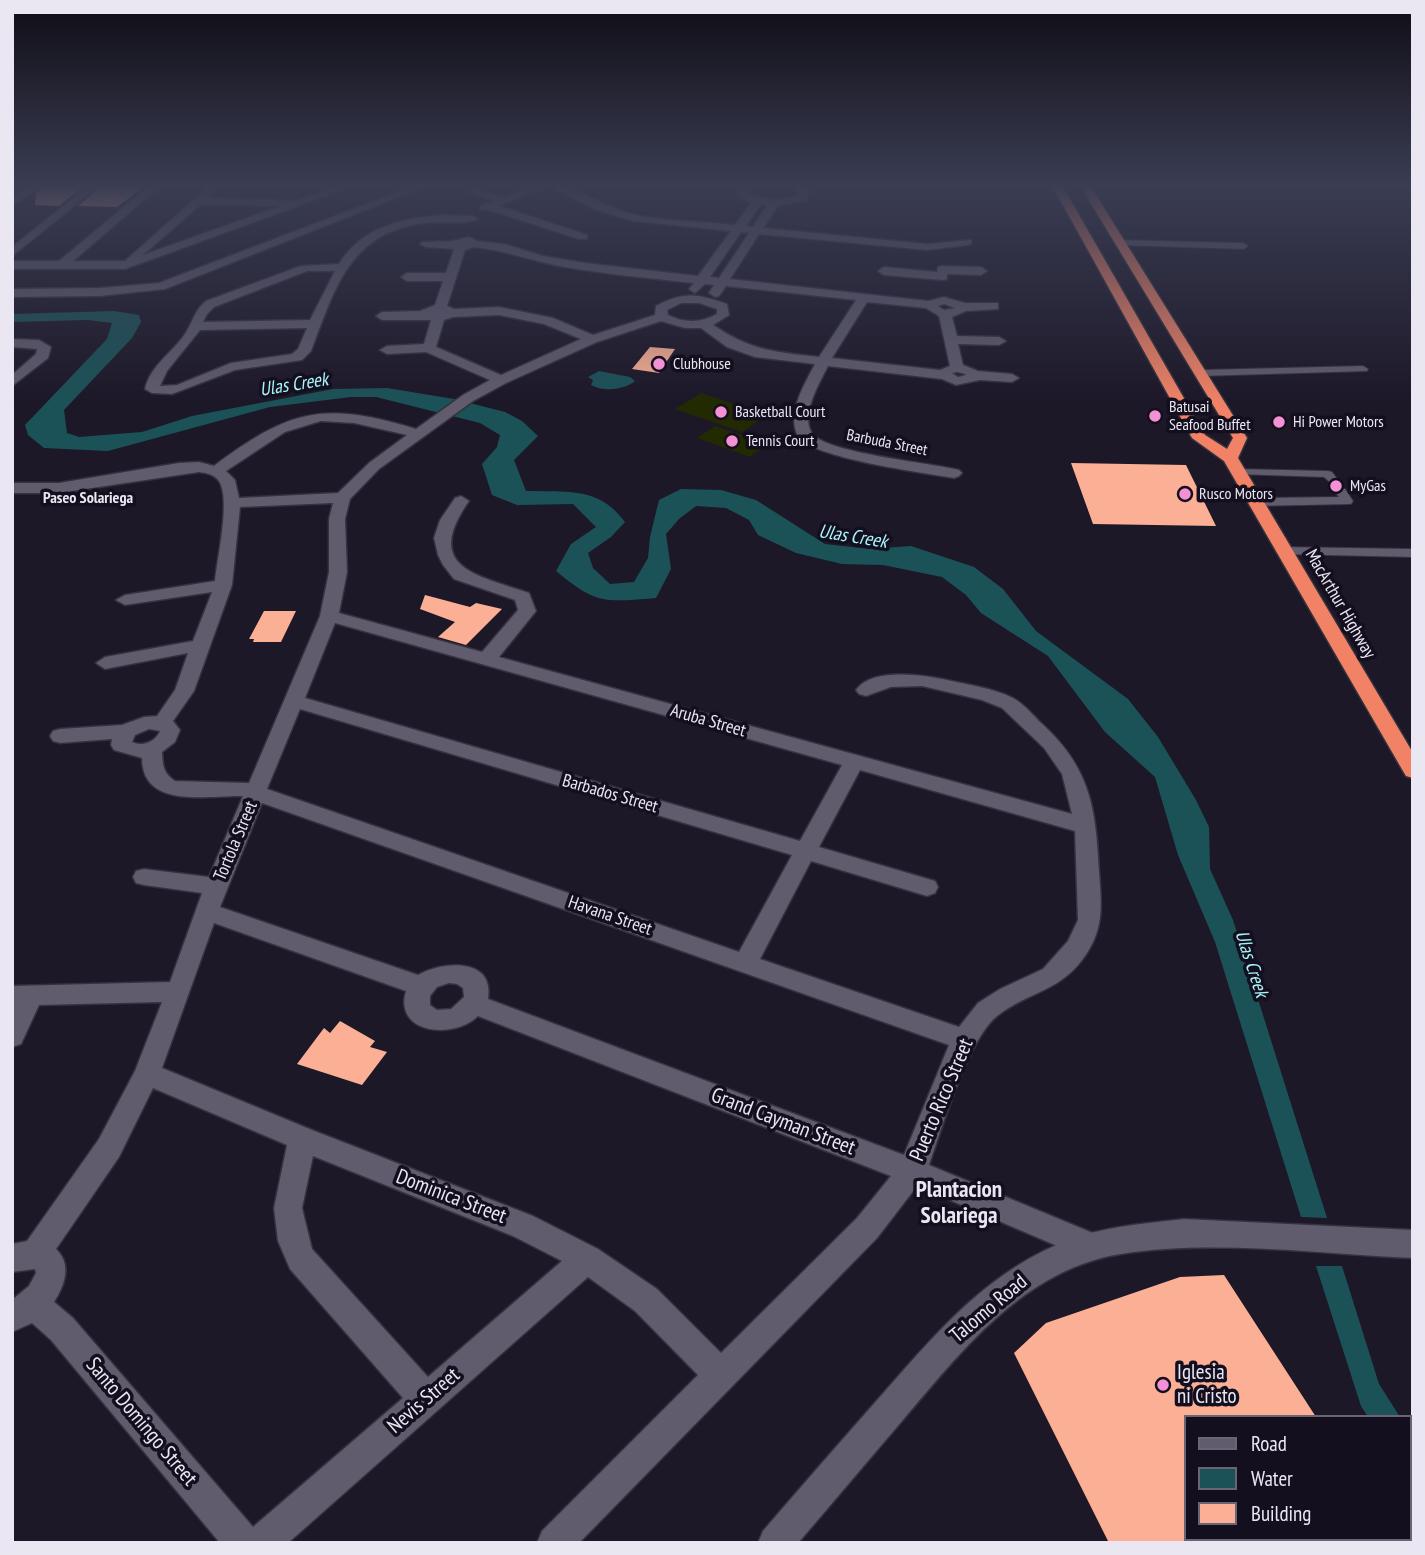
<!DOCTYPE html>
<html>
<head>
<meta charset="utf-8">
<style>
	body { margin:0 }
	#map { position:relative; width:1425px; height:1555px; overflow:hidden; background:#1d1828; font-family:"PT Sans Narrow",sans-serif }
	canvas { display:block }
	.frame { position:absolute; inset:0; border:14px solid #eae7f2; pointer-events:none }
	.legend { position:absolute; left:1184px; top:1415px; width:228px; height:126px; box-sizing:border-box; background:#140f1e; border:2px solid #6a6573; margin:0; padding:9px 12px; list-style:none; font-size:21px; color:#eae7f2 }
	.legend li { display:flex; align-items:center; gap:14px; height:35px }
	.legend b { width:35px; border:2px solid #6a6573 }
</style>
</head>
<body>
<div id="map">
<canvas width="1425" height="1555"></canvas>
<div class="frame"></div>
<ul class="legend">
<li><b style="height:9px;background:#605b6d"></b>Road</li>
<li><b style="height:19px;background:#1b5257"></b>Water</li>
<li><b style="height:19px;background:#fbb095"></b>Building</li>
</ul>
</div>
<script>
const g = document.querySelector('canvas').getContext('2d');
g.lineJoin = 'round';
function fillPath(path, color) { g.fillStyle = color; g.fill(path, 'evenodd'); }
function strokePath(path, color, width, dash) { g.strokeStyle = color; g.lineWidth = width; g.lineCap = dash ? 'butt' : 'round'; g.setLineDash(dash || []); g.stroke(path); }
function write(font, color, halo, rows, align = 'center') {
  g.font = font + ' "PT Sans Narrow",sans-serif'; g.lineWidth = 7; g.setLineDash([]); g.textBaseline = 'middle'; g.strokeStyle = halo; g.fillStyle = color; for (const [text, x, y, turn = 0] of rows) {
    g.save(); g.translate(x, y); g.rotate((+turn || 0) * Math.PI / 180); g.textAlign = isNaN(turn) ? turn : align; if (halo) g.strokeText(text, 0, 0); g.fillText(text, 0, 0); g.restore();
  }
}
const green = new Path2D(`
	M701 393 767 415 742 432 675 409Z
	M715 426 768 444 750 457 697 438Z`);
const water = new Path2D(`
	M114 311 139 315 141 322 132 338 64 410 67 433 79 437 142 432 192 416 333 389 387 388 454 399 505 412 522 421 538 436 514 460 526 491C566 492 599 486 625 522L611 537 588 553 593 568 610 584 634 582 648 558 650 537 659 500 681 489 721 490 756 500 825 544 870 549 911 546 974 567 1003 589 1036 631 1128 699 1158 737 1196 800 1209 827 1210 869 1233 920 1327 1218 1301 1217 1215 942 1178 855 1155 777 1105 732 1048 656 981 613 966 595 942 577 883 565 842 564 796 553 758 535 749 520 726 508 696 506 679 519 666 534 671 569 656 598C604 602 597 605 556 571L571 544 596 527 573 504 517 505 492 495 482 464 497 447 500 435 480 423 376 397H351L270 407 108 451 44 448 28 435 25 425 107 339 112 323 88 320 12 322V314Z
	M599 371 630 377 635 381C624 390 603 392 591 385L593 380 588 377Z
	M1316 1266H1342L1379 1384 1400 1417H1368L1361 1406Z`);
const building = new Path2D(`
	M41 187H83L59 206 35 205 36 193Z
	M100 187H143L117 207 78 206Z
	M650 347 675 349 659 373 632 369Z
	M1071 463 1186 465 1216 526 1093 524Z
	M425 595 470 607 476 603 502 609 466 645 438 637 455 622 420 609Z
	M264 611H296L281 642H253L254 639H249Z
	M340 1021 375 1041 370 1047 387 1052 362 1085 297 1064 324 1028 330 1033Z
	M1224 1275 1316 1417H1185V1543H1109L1014 1353 1046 1323 1180 1277Z`);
const lane = new Path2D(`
	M1121 240 1244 243 1248 246 1244 249 1118 245 1117 243Z
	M1363 366 1368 369 1367 371 1201 376 1196 373 1201 370Z
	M1239 469 1328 471 1332 472 1338 480 1332 484 1324 477 1235 474V470Z
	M1341 488 1345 489 1353 501 1351 504 1256 506 1250 502 1256 498 1339 497 1335 492Z
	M1285 547 1413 549V557L1281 554 1279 551Z`);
const street = new Path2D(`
	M28 187H39L12 206V198Z
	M87 187H98L12 256V247Z
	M148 187H159L73 261H125L208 187H219L208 198 287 200 292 202 336 187H350L125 269H12V261H59ZM201 204 281 206 143 255Z
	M411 187H424L165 289 100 296 12 297V289L100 288 159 283Z
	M532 187H546L499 206 587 235V239H579L489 210H480V206L494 201 470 192 475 189 504 197Z
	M557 187C577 187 609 209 632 214 665 222 702 221 735 225L752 202C744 200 741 199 736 192L741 187H751L747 192 749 195 774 200 798 196 799 192 795 187H806L810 191 806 200 778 206 763 228 927 244 971 240V244L967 245 927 250 759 234 730 279 928 301 944 297 965 303H998V309L966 311 952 317 957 336 999 337 1006 341 999 345 958 344 963 365 978 371 1012 374 1019 378 1012 382 980 380 956 385 942 379 828 366C820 382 800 415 812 433 824 453 933 463 959 470L962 473 959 476 954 478C926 473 810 458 798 436 786 414 805 383 815 364L755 357 727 347 701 328H685L661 321 597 342 506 383 473 401 379 469 350 499 345 519 347 572 339 613 482 652 518 610 515 600 454 579 443 565 438 555 434 538 440 520 455 498 461 496 469 501C422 568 477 575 529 593L536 611 499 657 1072 814 1062 774 1044 748 1002 708 982 700 922 686 891 687 866 696 859 694 856 690C872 667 924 675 947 680 969 685 993 688 1013 698 1024 704 1033 715 1041 723 1090 767 1096 808 1099 871 1101 902 1105 925 1087 953 1061 993 1030 990 997 1016 967 1041 943 1126 929 1165L1100 1236 1105 1246 1100 1256 1090 1260 917 1186 877 1238 579 1543H537L542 1531 698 1375 635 1311 588 1277 288 1543H220L51 1340 32 1323 12 1332V1300L29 1286 36 1273 35 1269 12 1272V1244L27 1241 99 1139 135 1071 162 1002 39 1005 21 1044 12 1047V986L170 982 202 893 144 885 136 883 133 877 136 871 144 869 209 877 243 796C209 795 142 810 142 758L114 750 111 745 112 739 60 743 53 741 50 736 53 731 60 729 122 725 144 717 157 716 175 690 188 653 105 669 96 663 105 657 193 641 212 592 125 605 116 600 125 595 215 581C217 558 231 500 219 481 214 474 206 473 199 472L59 493H12V483H59L179 463 199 462 214 466C290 409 324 401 416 429L463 395 490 380 426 352 387 354 380 350 387 346 424 344 431 320H382L376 316 382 312 420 311 435 305 443 281H407L401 277 407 273H446L454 249 426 247 420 244 422 242 452 241 469 237 477 241 504 244 543 256 585 263 698 276 731 231 633 221 596 210 557 190ZM761 204 767 205 753 227 746 226ZM741 232 749 233 719 278 710 277ZM474 247C504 250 530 260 559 266 603 274 649 278 694 283L689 289 695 293 705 284 714 285 709 293 715 297 719 296 726 286 856 300 819 357C775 352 752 351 713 325L729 315 727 304C697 294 685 291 656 306L655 315 593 335 553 318 499 307 454 309 447 306 465 250ZM867 302 926 308 939 316 950 366 940 370 832 358ZM681 303H699L717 309V314C701 323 684 323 668 315L667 310ZM944 304 955 308 944 310 938 306ZM499 315 544 324 581 339 501 375 436 347 444 320 453 317ZM957 372 965 374 966 375 958 377 952 373ZM321 421 354 423 407 435 369 463 338 493 239 498 235 480 226 471 285 432ZM333 503 329 519V572L320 616 249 783 175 781C163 773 163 766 162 752L175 742 180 730 173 721 194 691 232 585 240 507ZM335 623 842 765 800 841 305 698ZM300 709 792 855 739 952 267 789ZM149 729 160 731C155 742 143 747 132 742L135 735ZM860 770 1075 831 1078 920 1068 941 1043 969 1000 989 978 1003 959 1027 760 959 811 861 927 896 935 893 938 887 935 881 819 847ZM262 803 949 1045 904 1155 488 999C495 957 442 961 418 975L220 907ZM214 923 406 991C393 1034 454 1040 478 1016L891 1176 857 1218 721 1353 657 1289 598 1249 533 1216 312 1130 162 1068ZM449 983 457 984 463 988 464 997 451 1009 437 1010 430 1005V996L437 987ZM153 1088 287 1145 274 1208 278 1241 290 1269 403 1398 253 1527 73 1318 54 1302C65 1285 72 1264 56 1249L119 1157ZM313 1156 513 1236 562 1261 428 1377 312 1249 302 1208Z
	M442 215 473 216 478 219C469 225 439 221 425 223 349 232 335 289 311 351L302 360 235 370 172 394 152 393 145 389C150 366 172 353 185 334 193 322 194 311 206 301L301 266 339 264C362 227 402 218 442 215ZM307 271H335L310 320 203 322 207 314 214 307ZM307 328 298 349 292 354 231 363 177 385 160 386 167 371 200 330Z
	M942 266 981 267 987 271 981 275 947 274V279L943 280 884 275 878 271 884 267 937 272 938 267Z
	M12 339 39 340 51 347 48 358 12 386V375L36 354 37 349 12 347Z`);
const secondary = new Path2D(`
	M1184 1219 1413 1230V1258C1320 1254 1212 1239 1121 1254 1024 1269 961 1352 902 1421 867 1462 833 1502 798 1543H758L763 1531C801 1487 840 1442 879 1398 931 1339 980 1279 1054 1246 1095 1227 1140 1224 1184 1219Z`);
const highway = new Path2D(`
	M1053 187H1063L1205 435 1227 449 1233 438 1081 187H1091L1247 438 1238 458 1413 753V778L1406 776 1403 771 1224 461 1192 438Z`);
const markers = [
	[659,364,7,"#f491d4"],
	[721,412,7,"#f491d4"],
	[1155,416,7,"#f491d4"],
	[1279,422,7,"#f491d4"],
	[732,441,7,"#f491d4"],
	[1336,486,7,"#f491d4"],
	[1185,494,7,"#f491d4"],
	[1163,1385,7,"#f491d4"]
];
const farPoinames = [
	["Clubhouse",673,364],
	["Batusai",1169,407],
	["Seafood Buffet",1169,425],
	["Basketball Court",735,412],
	["Hi Power Motors",1293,422],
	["Tennis Court",746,441],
	["MyGas",1350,486],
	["Rusco Motors",1199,494]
];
const farStreetnames = [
	["Barbuda Street",887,443,11]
];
const farNeighbourhoodnames = [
	["Paseo Solariega",88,498]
];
const streetNames = [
	["MacArthur Highway",1340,604,60],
	["Aruba Street",708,721,16],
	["Barbados Street",610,794,16],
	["Tortola Street",236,841,-67],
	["Havana Street",610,916,19]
];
const waterNames = [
	["Ulas Creek",294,385,-9],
	["Ulas Creek",853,537,9],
	["Ulas Creek",1251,964,72]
];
const nearStreetnames = [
	["Puerto Rico Street",942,1100,-67],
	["Grand Cayman Street",783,1122,21],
	["Dominica Street",451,1197,21],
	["Talomo Road",989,1309,-40],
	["Nevis Street",424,1401,-41],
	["Santo Domingo Street",141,1422,50]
];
const nearPoinames = [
	["Iglesia",1177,1373],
	["ni Cristo",1177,1397]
];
const nearNeighbourhoodnames = [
	["Plantacion",959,1190],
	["Solariega",959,1216]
];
fillPath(green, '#222a02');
fillPath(water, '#1b5257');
fillPath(building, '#fbb095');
strokePath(lane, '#35313d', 2);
strokePath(street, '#35313d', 3);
strokePath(secondary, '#35313d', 3);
strokePath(highway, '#35313d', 3);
fillPath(lane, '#605b6d');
fillPath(street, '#605b6d');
fillPath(secondary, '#605b6d');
fillPath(highway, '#f18266');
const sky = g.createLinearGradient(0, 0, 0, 404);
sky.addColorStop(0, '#100d16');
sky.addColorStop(0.46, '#3a3d53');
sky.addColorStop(1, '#3a3d5300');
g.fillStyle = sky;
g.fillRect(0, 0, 1425, 404);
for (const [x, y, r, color] of markers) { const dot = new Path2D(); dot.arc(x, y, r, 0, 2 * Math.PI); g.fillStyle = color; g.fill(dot); strokePath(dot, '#140f1e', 2.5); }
write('16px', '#eae7f2', '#140f1e', farPoinames, 'left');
write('16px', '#eae7f2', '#140f1e', farStreetnames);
write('bold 16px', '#eae7f2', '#140f1e', farNeighbourhoodnames);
write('18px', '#eae7f2', '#140f1e', streetNames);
write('italic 19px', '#a8f4fa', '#140f1e', waterNames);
write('21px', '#eae7f2', '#140f1e', nearStreetnames);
write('21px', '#eae7f2', '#140f1e', nearPoinames, 'left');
write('bold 23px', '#eae7f2', '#140f1e', nearNeighbourhoodnames);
</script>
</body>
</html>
